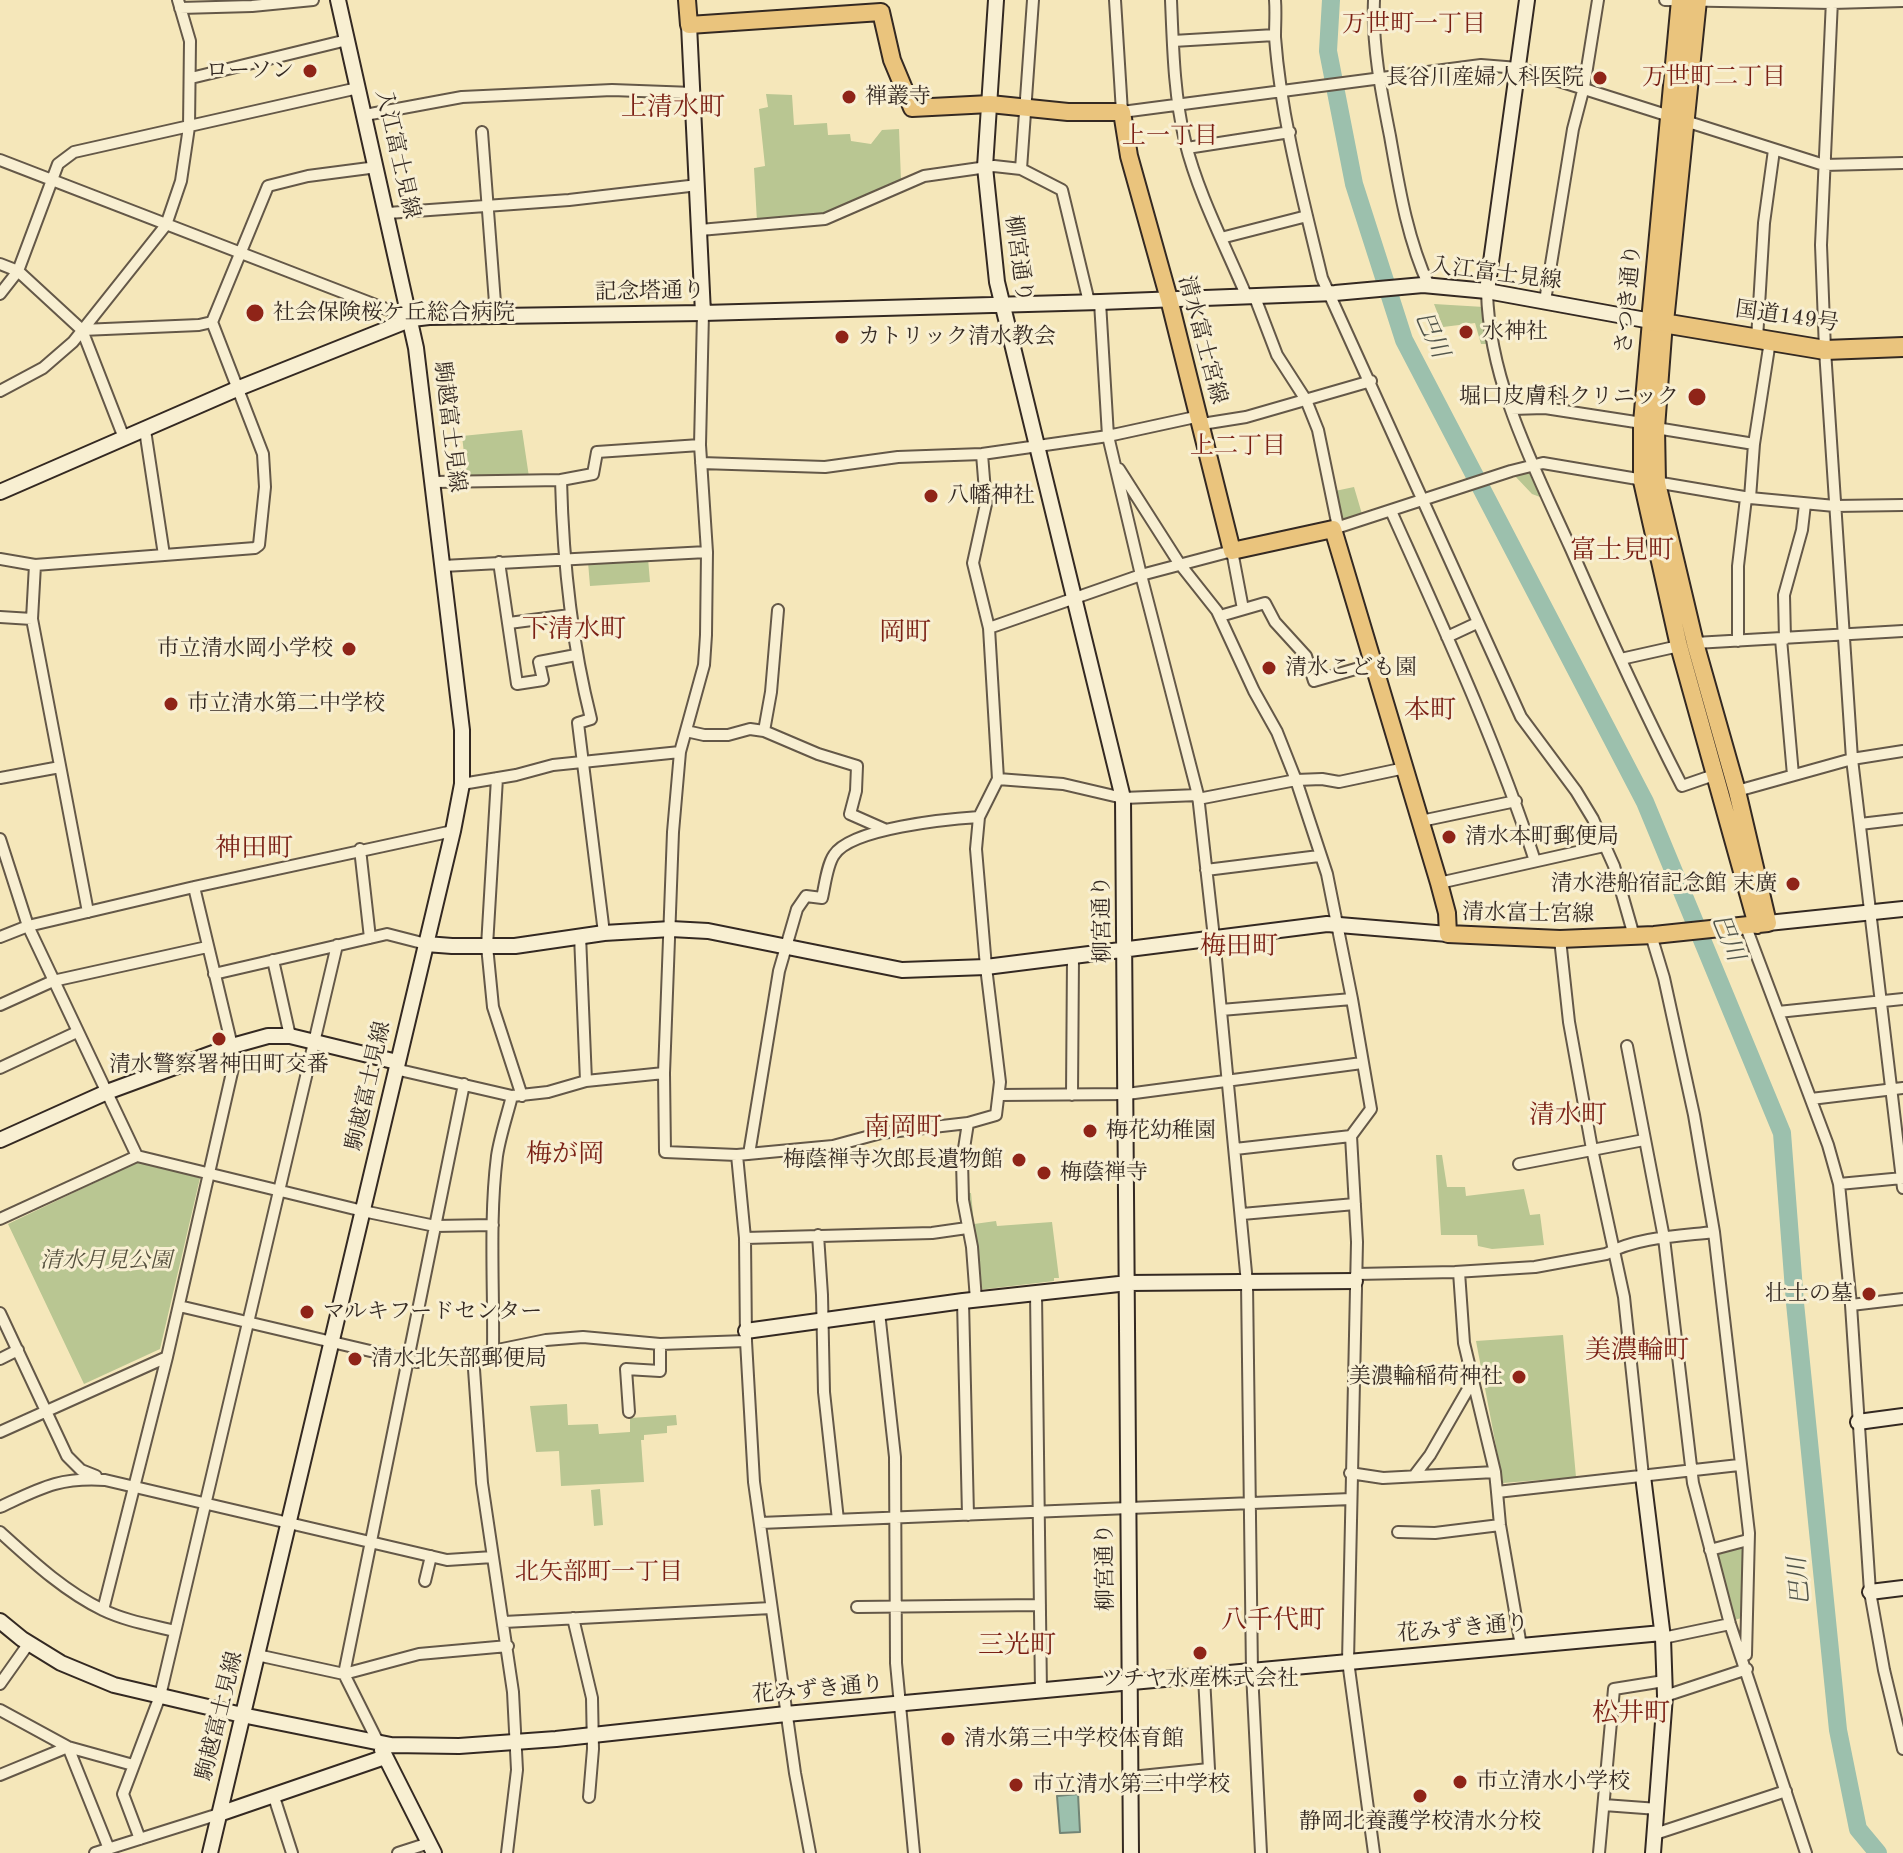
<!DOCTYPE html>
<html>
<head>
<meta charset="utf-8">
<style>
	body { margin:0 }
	canvas { display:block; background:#f5e7ba }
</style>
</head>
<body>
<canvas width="1903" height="1853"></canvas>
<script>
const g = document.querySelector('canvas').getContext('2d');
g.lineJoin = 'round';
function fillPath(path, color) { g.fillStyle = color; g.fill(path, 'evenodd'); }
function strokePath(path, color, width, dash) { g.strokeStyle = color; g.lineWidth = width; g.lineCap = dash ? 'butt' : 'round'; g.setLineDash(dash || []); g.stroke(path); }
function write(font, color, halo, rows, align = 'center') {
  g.font = font + ' "Old Standard TT","Noto Serif JP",serif'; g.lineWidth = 6; g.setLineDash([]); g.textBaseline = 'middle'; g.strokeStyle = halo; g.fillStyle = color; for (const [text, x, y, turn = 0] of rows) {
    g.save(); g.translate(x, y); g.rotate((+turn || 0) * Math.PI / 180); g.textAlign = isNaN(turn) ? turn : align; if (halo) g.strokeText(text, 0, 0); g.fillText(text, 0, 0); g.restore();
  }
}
const green = new Path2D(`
	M766 94 792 95 794 125 827 123 828 135 850 134 851 141 871 144 882 130 899 129 901 180 827 213 806 218 757 222 754 168 765 166 759 109 768 107Z
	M1434 304 1484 307 1488 344H1481L1475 323 1443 327Z
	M522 430 529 477H450L446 472V463L465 462 462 436Z
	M1529 472 1540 497 1532 494 1515 476Z
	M1354 487 1362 514 1343 521 1335 491Z
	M648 558 650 582 590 586 588 562Z
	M1436 1155H1442L1447 1187H1465L1466 1196 1524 1189 1530 1215 1540 1214 1544 1245 1492 1249 1478 1246 1477 1235H1441Z
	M138 1162 200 1178 160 1349 84 1384 8 1224Z
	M964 1193H971L974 1224 996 1221 997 1226 1052 1222 1059 1278H1054V1281L978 1290Z
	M1563 1335 1576 1477 1503 1483 1476 1341Z
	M567 1404 568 1425 598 1424 599 1434 630 1432V1418L676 1415 677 1425 667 1426V1433L644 1435V1440H641L644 1482 561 1486 559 1451 536 1452 530 1406Z
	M600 1489 603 1525 594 1526 591 1490Z
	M1746 1544 1744 1617 1732 1621 1715 1551Z`);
const water = new Path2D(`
	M1078 1794 1080 1832 1060 1833 1057 1796Z`);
const river = new Path2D(`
	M1331 0 1328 51 1354 184 1404 340 1645 802 1782 1133 1795 1303 1838 1730 1858 1829 1878 1853`);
const street = new Path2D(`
	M1033 0 1021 169 1062 190 1089 302
	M1115 0 1122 112 1481 65 1518 68 1824 165 1903 163
	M1171 0C1173 47 1174 95 1185 141 1198 194 1225 245 1246 295
	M1275 0C1276 12 1275 25 1275 37 1281 118 1303 199 1322 278L1521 717 1576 791 1593 819 1614 866 1634 936
	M1374 0C1372 45 1381 91 1390 136 1399 187 1407 238 1429 286
	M1665 0 1832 3 1903 1
	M1832 0 1821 245 1825 350 1852 759 1903 1188
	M180 8 252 6 313 0
	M1173 41 1275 35
	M191 78 347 40
	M365 115 462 97 612 90 693 93
	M482 132 496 316
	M1187 148 1290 132
	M0 160 412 319
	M388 213 569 200 698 185
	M700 230 825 219 924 176 994 166 1021 169
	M1221 238 1307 216
	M0 264 18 271 82 330 124 438
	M1487 291C1489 382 1534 467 1571 549 1606 629 1642 708 1682 786L1714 775
	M0 294 18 271 58 164 74 152 358 88
	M1254 295 1277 355 1306 400 1318 430 1338 527
	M1545 301 1573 129 1584 87 1598 0
	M1100 302 1108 436 1141 575 1198 795 1214 938 1247 1283 1252 1672 1261 1853
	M703 313 700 445 707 552 706 635 704 665 680 752 673 832 664 1073 665 1152 737 1155 833 1146 881 1133 968 1123 996 1115 1000 1082 986 967 976 849 979 817 998 779 989 628 1141 575 1232 551 1243 609
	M82 330 199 325 212 322
	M1757 339 1764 223 1774 150
	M0 391 43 368 73 342 166 225 181 181 189 127 190 41 178 0
	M1511 409 1545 408 1642 423
	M1202 424 1246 417 1371 381
	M1656 428 1754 444
	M145 430 164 555
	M982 454 986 504 973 563 989 628
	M701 463 825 467 898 457 982 454 1108 436 1200 416
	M1119 469 1179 563 1217 611 1254 691 1277 732 1296 780 1327 874 1352 999 1371 1109 1351 1136 1357 1242 1348 1661 1374 1853
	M434 482 561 480
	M1750 498 1754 444 1770 341
	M1391 511C1443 627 1496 741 1535 861
	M1333 529 1511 471 1543 463 1750 498 1835 506 1903 505
	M0 559 35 565
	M499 562 517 684 543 680 539 662 576 655
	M443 566 707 552
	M1220 616 1265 603 1275 622 1306 656 1314 681 1373 664
	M0 617 32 619 35 565 255 548 259 545 265 487 263 454 212 322 268 186 308 176 377 167
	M32 619 88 912
	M509 623 570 615
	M1447 637 1477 623
	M1781 639 1793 775
	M1785 639 1784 595 1802 530 1805 504
	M1738 641V566L1746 498
	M1695 643 1903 631
	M1621 659 1679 646
	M686 731 704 735H728L750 729 764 731 818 754 857 766 856 791 850 814 884 829
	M764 731 771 692 778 610
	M0 778 60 767
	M497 778 487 946 493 1007 522 1096
	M998 779 1063 784 1123 798 1198 795
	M462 784 516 775 553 765 680 752
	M1737 791 1852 759 1903 751
	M1198 799 1296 780 1322 779 1339 782 1405 768
	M1421 821 1516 801
	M1860 824 1903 819
	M0 839 28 926 137 1156 363 1211 435 1226 493 1225
	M360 849 370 938
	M1206 870 1319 856
	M1439 883 1604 846
	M1746 927 1828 1145 1839 1184 1851 1305 1870 1592 1884 1670 1903 1749
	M604 933 578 723 591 719C571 640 563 561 561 480L593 474 597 452 700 445
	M580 935 586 1081
	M1651 935 1664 978 1694 1115 1714 1232 1749 1533 1746 1655
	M0 937 28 926 194 887 453 831
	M1560 939 1569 1022 1592 1149 1624 1297 1643 1476
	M273 960 290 1036
	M214 974 387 934 426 944
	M0 1005 53 981 207 947
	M1221 1010 1352 999
	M1778 1012 1903 999
	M1627 1046 1664 1238 1693 1483 1730 1624 1806 1853
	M0 1068 77 1032
	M395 1069 512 1096 548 1092 586 1081 664 1073
	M999 1095 1127 1094 1362 1063
	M1072 1095 1073 957
	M1811 1099 1903 1088
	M968 1123 962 1161 963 1200 972 1247 976 1300
	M1235 1149 1351 1136
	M749 1154 779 971 797 909 806 896 822 898C825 885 827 865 834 855 851 828 948 819 979 817
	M737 1155 745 1238 746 1341 754 1482 795 1773 810 1853
	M1519 1164 1644 1140
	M1839 1184 1903 1178
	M1242 1214 1355 1204
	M0 1219 137 1156
	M818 1235 822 1295 824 1392 838 1520
	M745 1238 932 1233 967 1228
	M1459 1272 1464 1343 1495 1472
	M1356 1274 1455 1272 1535 1267 1606 1254C1637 1237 1680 1236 1714 1232
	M1036 1293 1041 1692
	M963 1301 968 1515
	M1851 1305 1903 1299
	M179 1306 417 1362 473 1355 546 1340 583 1337 660 1344 746 1341
	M879 1312 895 1457 896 1663 914 1853
	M0 1313 67 1456 81 1470 96 1476
	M493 1351C494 1286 489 1220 497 1156 500 1136 507 1116 512 1096
	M473 1355 482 1483 513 1692 517 1770 507 1853
	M0 1359 18 1350
	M629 1412 626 1369 660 1371V1344
	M0 1432 167 1357
	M1350 1473 1383 1478 1495 1472 1497 1492 1739 1465
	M1414 1476 1430 1455 1472 1382
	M1497 1492 1500 1525 1521 1646
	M0 1507C41 1488 59 1477 105 1480L447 1560 493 1557
	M760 1523 1351 1499
	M0 1532C32 1561 64 1591 103 1610 126 1621 151 1625 175 1631
	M1398 1532 1435 1533 1500 1525
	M1710 1550 1748 1540
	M425 1581 431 1556
	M857 1607 1040 1605
	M103 1610 167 1357 233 1068 232 1046 194 887
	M573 1618 592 1698 593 1749 589 1797
	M504 1622 771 1608
	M1663 1638 1730 1624
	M257 1655 344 1674 419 1654 508 1646
	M0 1684 29 1643
	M1665 1696 1747 1669
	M0 1710 68 1747 133 1765
	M378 1742 344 1674 464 1084
	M0 1775 68 1747 109 1849
	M1131 1777 1209 1769 1204 1677
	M274 1797 292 1853
	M1604 1805 1658 1809
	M1655 1834 1786 1791
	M140 1839 123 1794 160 1696 337 945
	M95 1853 219 1814
	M398 1853 429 1843
	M1599 1853 1614 1689 1664 1681`);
const secondary = new Path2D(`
	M996 0 985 167 997 282 1123 798 1131 1853
	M689 25 703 313
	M1487 291 1527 0
	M0 492 239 388 412 319 429 317 703 313 1100 302 1335 293 1423 285 1487 291 1651 321
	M1768 923 1903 909
	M426 944 452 946H515L604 933 671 929 708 931 902 970 986 967 1327 924 1448 934
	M0 1140 107 1092 232 1046 268 1036H290L397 1062
	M746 1331 963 1301 1128 1283 1355 1281
	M1858 1422 1903 1416
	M1643 1476 1663 1638 1665 1696 1653 1853
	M1870 1592 1903 1588
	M0 1621 22 1639 61 1663 114 1685 242 1715 391 1745 459 1746 556 1739 786 1714 1662 1633
	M382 1750 434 1853
	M219 1814 385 1757
	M210 1853 453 831 462 784V730L416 348 338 0`);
const primary = new Path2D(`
	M687 0 689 25 881 12 892 60 912 108 990 104 1068 112H1122L1129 156 1169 299 1232 551 1333 529 1439 883 1447 913 1448 934 1560 939 1654 935 1768 923 1737 791 1695 643 1657 483 1656 428 1664 322
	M1651 321 1642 423V481L1679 646 1757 925`);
const highway = new Path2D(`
	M1681 0 1651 321 1825 350 1903 347
	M1664 322 1697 0`);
const markers = [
	[310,71,8,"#8f2418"],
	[1600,78,8,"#8f2418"],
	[849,97,8,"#8f2418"],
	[255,313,10,"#8f2418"],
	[1466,332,8,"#8f2418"],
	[842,337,8,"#8f2418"],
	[1697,397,10,"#8f2418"],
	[931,496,8,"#8f2418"],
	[349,649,8,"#8f2418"],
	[1269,668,8,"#8f2418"],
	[171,704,8,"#8f2418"],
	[1449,837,8,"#8f2418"],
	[1793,884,8,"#8f2418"],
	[219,1039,8,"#8f2418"],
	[1090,1131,8,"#8f2418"],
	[1019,1160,8,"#8f2418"],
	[1044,1173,8,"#8f2418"],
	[1869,1294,8,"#8f2418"],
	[307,1312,8,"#8f2418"],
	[355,1359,8,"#8f2418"],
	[1519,1377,8,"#8f2418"],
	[1200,1653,8,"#8f2418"],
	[948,1739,8,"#8f2418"],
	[1460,1782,8,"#8f2418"],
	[1016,1785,8,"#8f2418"],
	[1420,1796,8,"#8f2418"]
];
const poiNames = [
	["ローソン",294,71,"right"],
	["長谷川産婦人科医院",1584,78,"right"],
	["禅叢寺",865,97],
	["社会保険桜ケ丘総合病院",273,313],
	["水神社",1482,332],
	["カトリック清水教会",858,337],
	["堀口皮膚科クリニック",1679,397,"right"],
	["八幡神社",947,496],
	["市立清水岡小学校",333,649,"right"],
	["清水こども園",1285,668],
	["市立清水第二中学校",187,704],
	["清水本町郵便局",1465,837],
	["清水港船宿記念館 末廣",1777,884,"right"],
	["清水警察署神田町交番",219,1065,"center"],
	["梅花幼稚園",1106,1131],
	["梅蔭禅寺次郎長遺物館",1003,1160,"right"],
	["梅蔭禅寺",1060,1173],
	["壮士の墓",1853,1294,"right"],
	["マルキフードセンター",323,1312],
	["清水北矢部郵便局",371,1359],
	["美濃輪稲荷神社",1503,1377,"right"],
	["ツチヤ水産株式会社",1200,1679,"center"],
	["清水第三中学校体育館",964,1739],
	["市立清水小学校",1476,1782],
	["市立清水第三中学校",1032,1785],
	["静岡北養護学校清水分校",1420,1822,"center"]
];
const streetNames = [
	["入江富士見線",397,154,77],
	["柳宮通り",1018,259,82],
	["入江富士見線",1496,274,7],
	["記念塔通り",650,292,-1],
	["さつき通り",1629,299,-85],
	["国道149号",1787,317,8],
	["清水富士宮線",1202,340,75],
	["駒越富士見線",449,427,83],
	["清水富士宮線",1528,914,1],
	["柳宮通り",1103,919,-91],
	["駒越富士見線",369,1086,-77],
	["柳宮通り",1106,1567,-91],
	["花みずき通り",1463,1629,-5],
	["花みずき通り",818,1690,-5],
	["駒越富士見線",220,1716,-76]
];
const parkNames = [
	["清水月見公園",106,1261]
];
const neighbourhoodNames = [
	["万世町一丁目",1414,25],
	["万世町二丁目",1714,78],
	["上一丁目",1170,137],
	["上二丁目",1238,447],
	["北矢部町一丁目",599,1573]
];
const waterNames = [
	["巴川",1431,335,66],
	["巴川",1727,938,68],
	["巴川",1800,1581,-95]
];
const quarterNames = [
	["上清水町",673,108],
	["富士見町",1622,551],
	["下清水町",574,630],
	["岡町",905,633],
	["本町",1430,711],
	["神田町",254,849],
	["梅田町",1239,947],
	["清水町",1568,1116],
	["南岡町",903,1128],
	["梅が岡",565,1155],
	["美濃輪町",1637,1351],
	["八千代町",1273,1621],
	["三光町",1017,1646],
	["松井町",1631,1714]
];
fillPath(green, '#b9c692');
fillPath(water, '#9cc0ad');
strokePath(water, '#728475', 2);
strokePath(river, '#9cc0ad', 18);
strokePath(street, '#645848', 14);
strokePath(secondary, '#342922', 18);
strokePath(primary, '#342922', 20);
strokePath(highway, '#342922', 22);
strokePath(street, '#f8efd2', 10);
strokePath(secondary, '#f8efd2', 14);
strokePath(primary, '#eac47d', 16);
strokePath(highway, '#eac47d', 18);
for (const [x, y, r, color] of markers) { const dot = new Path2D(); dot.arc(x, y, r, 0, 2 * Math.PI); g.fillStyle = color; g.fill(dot); strokePath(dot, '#f8efd2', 3); }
write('22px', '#342922', '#f8efd2', poiNames, 'left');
write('22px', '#342922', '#f8efd2', streetNames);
write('italic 22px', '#55503e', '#f8efd2', parkNames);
write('24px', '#7a1f14', '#f8efd2', neighbourhoodNames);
write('italic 24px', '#53564c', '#f8efd2', waterNames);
write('26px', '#7a1f14', '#f8efd2', quarterNames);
</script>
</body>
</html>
